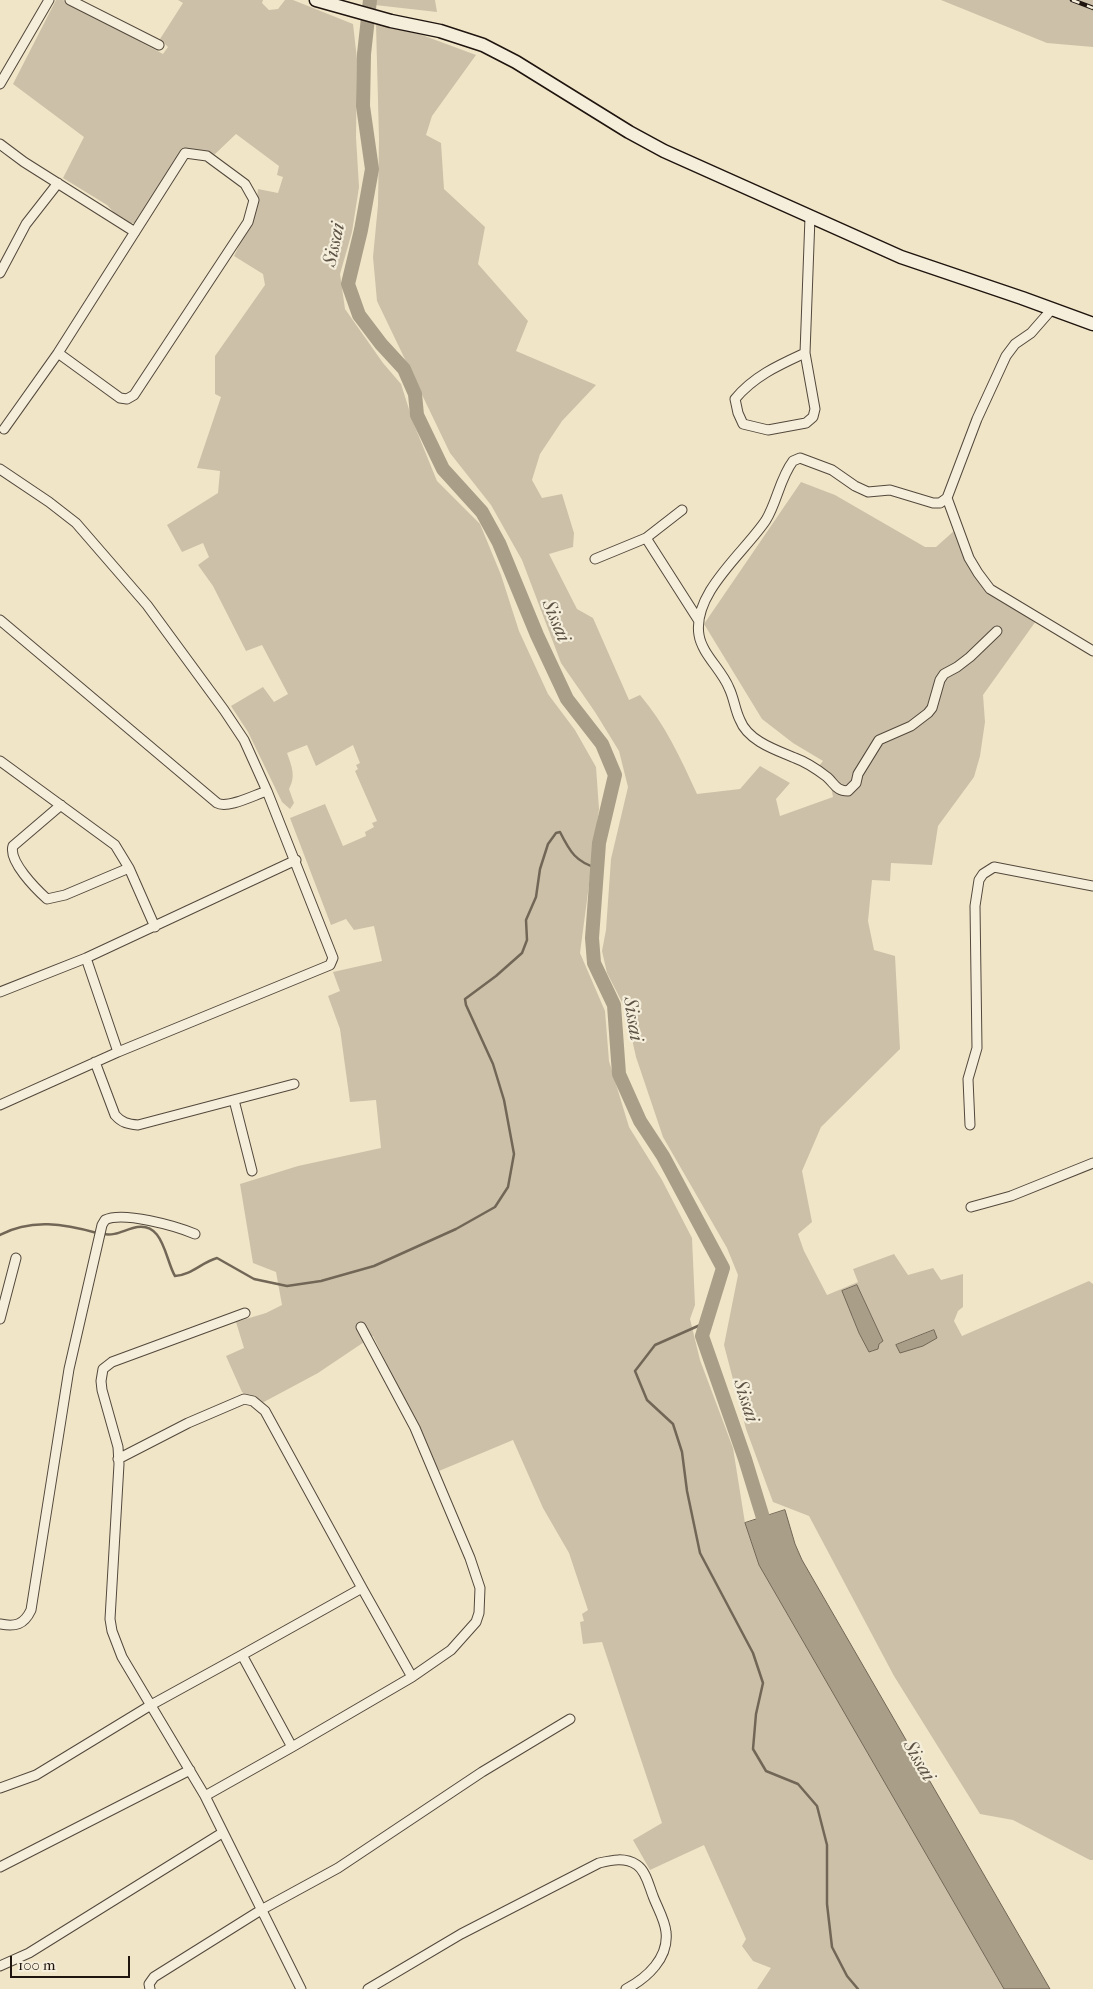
<!DOCTYPE html>
<html>
<head>
<meta charset="utf-8">
<style>
	body { margin:0 }
	#map { position:relative; width:1093px; height:1989px; overflow:hidden; background:#f0e5c7; font-family:"IM FELL French Canon",serif }
	canvas { display:block }
	.scale { position:absolute; left:10px; top:1956px; width:120px; height:22px; box-sizing:border-box; border:2px solid #1f140e; border-top:0; padding-left:6px; font-size:15px; line-height:18px; white-space:nowrap; color:#1f140e; -webkit-text-stroke:4px #f5eedb; paint-order:stroke }
</style>
</head>
<body>
<div id="map">
<canvas width="1093" height="1989"></canvas>
<div class="scale">100 m</div>
</div>
<script>
const g = document.querySelector('canvas').getContext('2d');
g.lineJoin = 'round';
function fillPath(path, color) { g.fillStyle = color; g.fill(path, 'evenodd'); }
function strokePath(path, color, width, dash) { g.strokeStyle = color; g.lineWidth = width; g.lineCap = dash ? 'butt' : 'round'; g.setLineDash(dash || []); g.stroke(path); }
function write(font, color, halo, rows, align = 'center') {
  g.font = font + ' "IM FELL French Canon",serif'; g.lineWidth = 4.5; g.setLineDash([]); g.textBaseline = 'middle'; g.strokeStyle = halo; g.fillStyle = color; for (const [text, x, y, turn = 0] of rows) {
    g.save(); g.translate(x, y); g.rotate((+turn || 0) * Math.PI / 180); g.textAlign = isNaN(turn) ? turn : align; if (halo) g.strokeText(text, 0, 0); g.fillText(text, 0, 0); g.restore();
  }
}
const green = new Path2D(`
	M56 0H63L163 54 168 47 160 39 183 3 178 0H263L262 3 269 10 278 9 285 0H293L353 24 357 59 356 137 359 187 352 232 340 274 345 309 383 363 401 384 413 422 437 481 480 524 501 575 519 631 548 694 575 730 596 767 599 809 580 953 605 1011 609 1061 629 1127 662 1180 692 1238 695 1305 690 1319 700 1360 733 1448 745 1523 759 1565 1004 1989H757L771 1968 753 1961 742 1946 746 1939 704 1845 650 1870 633 1840 662 1823 602 1642 583 1644 580 1622 584 1621 582 1614 588 1610 569 1553 543 1508 513 1440 439 1471 373 1336 318 1373 262 1403 242 1392 226 1356 244 1348 236 1322 266 1313 282 1305 276 1272 253 1263 240 1184 298 1166 381 1148 376 1100 350 1102 340 1029 328 996 340 991 333 972 382 961 374 926 354 930 346 919 331 925 290 818 325 804 343 846 366 836 365 832 374 827 372 823 377 821 355 771 358 769 356 765 360 763 353 745 316 766 307 745 287 753C292 767 296 776 289 789L294 803 290 809 282 802 248 732 231 706 263 687 274 702 288 694 262 645 246 651 213 586 198 565 209 557 203 543 182 552 167 525 218 493 220 471 197 468 221 397 215 394V356L265 285 263 274 234 256 255 213 258 189 278 193 283 177 277 175 279 166 236 134 214 155 182 150 142 216 136 223H128L119 218 107 205 63 178 84 137 13 84Z
	M377 0H435L437 12 375 5Z
	M941 0H1093V47L1047 43Z
	M376 24 422 35 476 55 432 116 426 135 441 143 444 189 485 227 478 264 528 321 516 351 596 385 562 421 540 454 532 480 542 498 562 494 574 533 573 547 549 554 577 609 593 618 629 700 640 695C665 724 681 759 697 794L740 789 760 766 790 783 776 799 780 816 833 797 829 776 818 767 823 761 793 743 762 719 704 624 801 482 835 495 925 547H936L955 530 987 592 1036 621 983 695 985 722 980 756 974 777 938 826 932 865 891 863 890 881 872 880 868 921 874 950 895 956 900 1049 821 1127 802 1171 812 1222 798 1234 804 1251 827 1295 858 1282 853 1269 894 1254 908 1275 933 1268 941 1280 963 1274V1307L958 1311 954 1321 962 1336 1089 1281 1093 1284V1860H1090L1013 1820 980 1814 894 1676 809 1516 773 1502 746 1429 724 1345 738 1275 727 1248 663 1137 636 1057 625 1008 607 973 602 951 606 930 611 859 628 787 619 751 595 712 561 663 522 560 491 505 450 453 377 301 373 257 378 205 379 139ZM857 1285 883 1341 879 1344 878 1349 870 1352 859 1333 852 1315ZM934 1330 937 1338 900 1352 897 1345Z`);
const water = new Path2D(`
	M857 1285 883 1341 879 1344 878 1349 869 1352 859 1333 842 1291Z
	M934 1330 937 1338 923 1346 900 1353 896 1345Z
	M785 1510 795 1544 802 1560 1050 1989H1004L759 1565 745 1523Z`);
const stream = new Path2D(`
	M103 1234C115 1236 122 1231 133 1228 164 1219 165 1260 175 1276 192 1275 202 1262 217 1258L254 1279 287 1286 321 1281 374 1266 456 1229 495 1207 508 1187 514 1154 504 1100 493 1064 466 1005 465 999 496 976 522 953 527 940 526 920 536 897 540 869 548 844 556 833 560 832C570 852 576 862 597 868
	M0 1235C31 1218 65 1224 97 1233
	M707 1322 655 1345 635 1371 647 1400 673 1424 682 1452 687 1491 700 1553 753 1653 763 1683 756 1714 753 1749 766 1771 798 1784 817 1806 827 1845V1904L832 1947 847 1976 858 1989`);
const river = new Path2D(`
	M370 0 364 54 363 106 372 169 361 230 348 284 359 315 381 344 404 369 415 394 417 415 443 469 482 512 499 543 537 635 567 699 602 744 615 775 599 843 592 938 594 963 614 1005 619 1074 640 1121 663 1156 723 1268 702 1336 745 1459 768 1534`);
const street = new Path2D(`
	M70 0 159 45
	M0 84 49 0
	M0 144 24 162 135 232
	M0 273 26 224 58 183
	M805 353C779 365 754 376 735 399L738 413 743 424 768 430 806 423 813 417 815 409 805 353 810 217
	M4 429 58 353 185 153 207 156 245 184 254 200 248 222 134 395 127 399 120 398 58 353
	M0 469 49 502 76 523 147 605 224 710 244 740 267 791 333 958 330 965 118 1052 0 1105
	M947 498 969 558 978 573 990 589 1093 651
	M646 538 682 510
	M595 559 646 538 699 621
	M0 620 217 803C228 809 254 795 267 791
	M997 631 970 657 957 667 944 674 940 680 932 708 928 713 911 726 879 740 858 774 856 783 848 791C836 791 835 784 827 777 818 770 806 762 795 758 776 750 748 741 740 720 735 710 734 698 729 688 722 670 702 654 699 635 692 593 745 552 766 520 777 502 780 478 793 461L800 458 832 470 855 486 868 492 890 490 933 503H940L947 498 977 419 1006 356 1015 344 1031 333 1052 309
	M0 761 115 845 129 868 155 927
	M61 805 13 846C8 861 36 889 47 899L65 895 129 868
	M86 958 118 1052
	M0 992 86 958 296 860
	M95 1062 115 1115C122 1123 128 1124 138 1125L294 1084
	M234 1100 252 1171
	M970 1125 968 1079 977 1048 975 906 979 880 983 874 994 867 1093 886
	M971 1207 1011 1196 1093 1163
	M245 1313 112 1362 103 1369 101 1381 102 1390 118 1447 119 1464 110 1619 112 1631 122 1657 205 1796 301 1989
	M0 1319 16 1258
	M118 1459 188 1423 244 1399 253 1401 265 1411 362 1588
	M0 1624C15 1627 24 1625 31 1610L69 1369 102 1225 105 1220C123 1211 176 1226 195 1234
	M242 1655 362 1588 412 1677
	M0 1788 36 1775 151 1705 242 1655 292 1747
	M205 1796 292 1747 412 1677 451 1650 476 1622 479 1613 480 1588 470 1558 415 1428 361 1327
	M0 1867 190 1770
	M0 1966 29 1953 222 1833
	M150 1989 149 1984 154 1977 261 1910 338 1868 482 1772 570 1719
	M368 1989 461 1934 599 1863C612 1860 625 1857 637 1865 646 1871 649 1886 653 1896 657 1907 665 1920 666 1932 669 1958 647 1978 626 1989`);
const secondary = new Path2D(`
	M316 0 391 21 440 31 483 45 516 62 629 132 664 151 901 257 1022 298 1093 324`);
const rail = new Path2D(`
	M1072 0 1093 8`);
const waterNames = [
	["Sissai",335,245,-78],
	["Sissai",555,621,67],
	["Sissai",632,1019,81],
	["Sissai",745,1401,72],
	["Sissai",918,1761,60]
];
fillPath(green, '#ccc1a8');
fillPath(water, '#a99e88');
strokePath(water, '#726757', 1);
strokePath(stream, '#726757', 2.5);
strokePath(river, '#a99e88', 14);
strokePath(street, '#53483c', 11);
strokePath(secondary, '#1f140e', 15);
strokePath(street, '#f5eedb', 9);
strokePath(secondary, '#f5eedb', 12);
strokePath(rail, '#1f140e', 4.5);
strokePath(rail, '#f5eedb', 2.5, [8]);
write('italic 20px', '#5d5245', '#f5eedb', waterNames);
</script>
</body>
</html>
